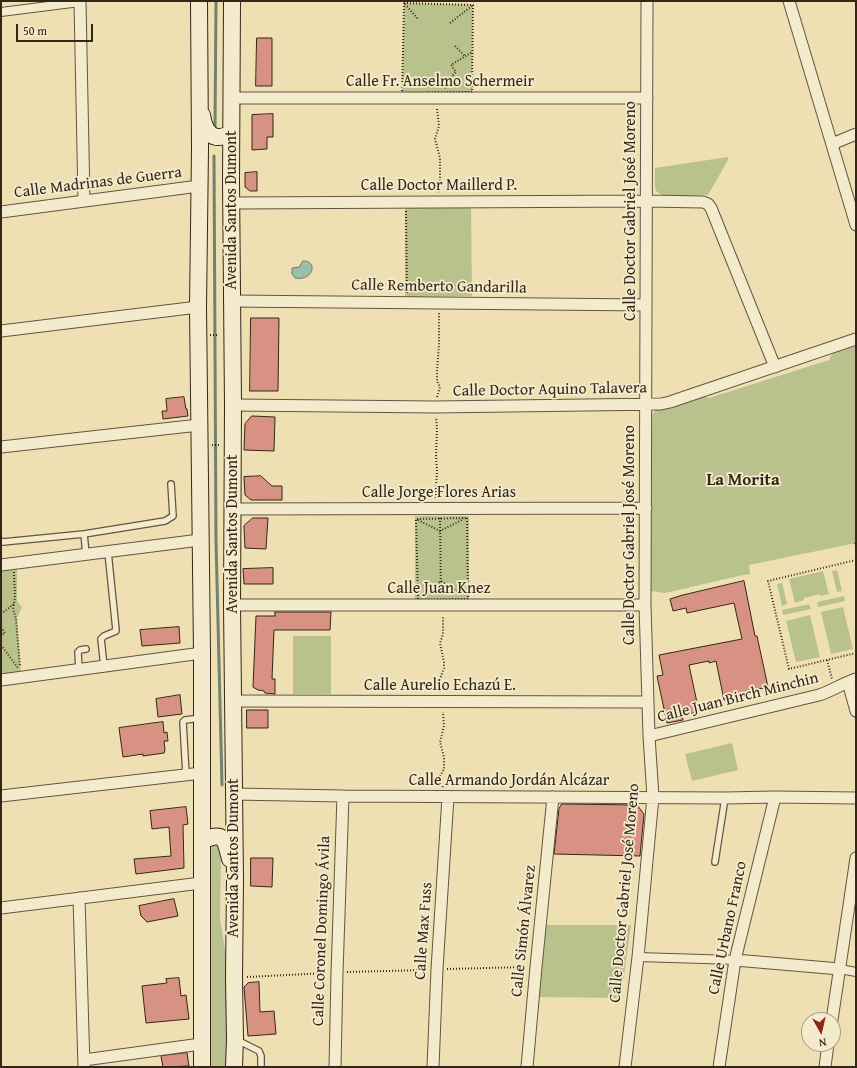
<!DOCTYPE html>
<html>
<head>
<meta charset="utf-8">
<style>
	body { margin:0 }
	#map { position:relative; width:857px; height:1068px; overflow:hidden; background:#eee0b3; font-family:"Gentium Book Plus",serif }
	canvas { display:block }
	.frame { position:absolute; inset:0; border:2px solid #352718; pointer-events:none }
	.north { position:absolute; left:801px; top:1012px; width:40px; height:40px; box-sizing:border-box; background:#f4ebce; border:1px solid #a89d85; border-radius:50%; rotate:172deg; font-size:11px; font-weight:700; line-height:16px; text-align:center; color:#352718 }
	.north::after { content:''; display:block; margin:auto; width:14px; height:18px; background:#8f2418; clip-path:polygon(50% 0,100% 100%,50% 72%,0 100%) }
	.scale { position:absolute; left:16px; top:24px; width:77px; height:18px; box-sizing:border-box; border:2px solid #352718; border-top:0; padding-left:5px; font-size:12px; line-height:14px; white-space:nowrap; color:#352718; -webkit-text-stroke:3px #f4ebce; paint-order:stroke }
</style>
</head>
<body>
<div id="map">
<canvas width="857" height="1068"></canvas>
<div class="frame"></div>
<div class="north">N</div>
<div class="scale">50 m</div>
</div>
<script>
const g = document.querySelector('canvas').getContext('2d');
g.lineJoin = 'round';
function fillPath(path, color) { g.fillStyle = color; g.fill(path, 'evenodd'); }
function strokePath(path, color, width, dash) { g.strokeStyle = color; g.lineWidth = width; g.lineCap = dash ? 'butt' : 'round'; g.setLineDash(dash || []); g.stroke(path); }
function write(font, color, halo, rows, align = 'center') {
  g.font = font + ' "Gentium Book Plus",serif'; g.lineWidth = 3.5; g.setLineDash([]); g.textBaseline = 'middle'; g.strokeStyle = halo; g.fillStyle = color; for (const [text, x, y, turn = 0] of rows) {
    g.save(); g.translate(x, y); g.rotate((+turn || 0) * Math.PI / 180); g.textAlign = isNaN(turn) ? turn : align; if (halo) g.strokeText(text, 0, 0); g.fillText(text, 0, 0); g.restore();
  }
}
const green = new Path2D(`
	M404 3 473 5 472 92 402 93Z
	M728 157V160L708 195 664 196 657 192 655 188V168Z
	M471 206 472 296 405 297V207Z
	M856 342V543L749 565 750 574 743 575 665 593 651 591 650 417 657 409 700 395 709 398 829 360 835 349Z
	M415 516H469V601H415Z
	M17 569V601L22 607 17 618 21 673 1 675V571Z
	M837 570 842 591 837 592 832 571Z
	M823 571 829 594 820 596V594L804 598V600L795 603 789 579Z
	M782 583 787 604 782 606 777 584Z
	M844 596 845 601 818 607 817 602Z
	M809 604 811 609 783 615 782 610Z
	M843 607 853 649 831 654 821 612Z
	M810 615 820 657 796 662 786 621Z
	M293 636H331V694H293Z
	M732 743 738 770 692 781 685 754Z
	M214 846H217L220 849 221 853 220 919 226 955 228 1067H209L208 849Z
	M546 925H631L621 998 539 997Z`);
const water = new Path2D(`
	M303 261C319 260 313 282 295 278L292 274V268L299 267Z`);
const stream = new Path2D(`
	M215 129 216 1
	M214 156 216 541 222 785`);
const building = new Path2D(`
	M257 38H272V86H256Z
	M273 114V137H267V149L252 150V115Z
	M257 172V191H250L245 187V173Z
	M251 318H279L278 391H250Z
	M184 397 186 409H187L188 416 163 419 162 411H167L166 399Z
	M252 416 275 417 274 451 244 450 245 424Z
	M261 476 272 486H282V500H251L245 495 244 477Z
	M253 518H268L266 549 245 548 244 526Z
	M273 568V584H244L243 569Z
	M744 581 755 636H757L768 687 749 691 750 694 724 700 716 661 709 663V661L689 665 699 712 682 715 683 720 667 723 657 676 663 675 659 655 742 639 734 603 687 613 686 608 673 611 670 599 683 595Z
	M275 612H331L330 630H274L272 679H275V694L265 693 264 691 258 690 253 687 256 616H275Z
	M179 627 180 643 142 646 140 630Z
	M180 695 182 714 158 717 156 699Z
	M247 710H268V728H247Z
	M163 722 164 733 167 732 168 741H164L165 750 164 753 143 756V754L123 757 119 728Z
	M562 804 637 805 644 814 640 856 554 854 559 809Z
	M186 807 188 824 183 825 184 868 136 874 134 859 171 856 169 827 152 829 150 811Z
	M251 858H273L272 887 251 886Z
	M174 899 178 916 147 922 141 916 139 906Z
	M179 978 181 996 186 995 189 1019 146 1023 142 986 167 983 166 979Z
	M259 982 260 1012 274 1011 276 1034 248 1036 244 987 248 983Z
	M187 1053 189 1066 163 1067 161 1056Z`);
const path = new Path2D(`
	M404 3 473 5 472 92 402 93Z
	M405 4 418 19
	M450 23 472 6
	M455 46 465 56
	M446 88 443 85 456 72 451 65 472 52
	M437 109 439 126 435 139 440 158V182L438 188 439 193
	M406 211 407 293
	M210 335H219
	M437 397 440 387 437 381V372L439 344V312
	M212 445H221
	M436 498V489L437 471 436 456 437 429 436 417
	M440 518 441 595
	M467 518 468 599 418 600 416 519Z
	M418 520 440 531 464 519
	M855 543 856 547
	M856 560 768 581 789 669 856 653
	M14 572 15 598 13 609 16 619 20 667
	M425 594 441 581 461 594
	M1 614 14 604
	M1 627 5 633 1 635
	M1 645 18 668
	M827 660 832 679
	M440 692V679L444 668V662L440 643 443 634V616
	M443 787 439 778 444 769V757L440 742 444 726 443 712
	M447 969 526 967
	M347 972 426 970
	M247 977 327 973`);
const service = new Path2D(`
	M1 541 3 542 84 534
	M86 554 84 534 165 521 173 516 171 484
	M104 666 101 639 104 636 116 631V630L108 552
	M79 670 78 652 80 650 86 649
	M186 775 183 722 185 720 201 718
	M715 862 725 798
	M237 1040 259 1051 261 1056V1067`);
const pedestrian = new Path2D(`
	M1 12 80 2
	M638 957 735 960
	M840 969 856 972`);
const minor = new Path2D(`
	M80 1 84 201
	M789 1 856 225
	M232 98H647
	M832 144 856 134
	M231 203 647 201 703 202 708 204 711 208 775 367
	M1 212 199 186
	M232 301 646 305
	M1 331 198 307
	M233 405 435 407 661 404 670 402 856 339
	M1 447 199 425
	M233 509 646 508
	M1 565 200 540
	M232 605H645
	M1 680 202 653
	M848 682 856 711
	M233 701 648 702
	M649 736 819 695C832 691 843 683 856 679
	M234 794 343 796 725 798 775 797 856 798
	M1 796 202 773
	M79 898 84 1067
	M1 908 201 883
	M735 960 840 969
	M832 1020 856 858
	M84 1060 201 1044
	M335 1067 337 973 343 796
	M433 1067 437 969 448 797
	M527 1067 536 967 553 797
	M625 1067 638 957 653 797 649 736 645 605 647 1
	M719 1067 735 960 775 797
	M825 1067 828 1044`);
const secondary = new Path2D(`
	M199 1 200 149 198 307 202 653V1067
	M232 1 231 181 233 405 232 605 235 880 234 978 235 1039 234 1067
	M202 115C205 133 213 143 231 133
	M202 841C225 830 225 840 230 859`);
const streetNames = [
	["Calle Fr. Anselmo Schermeir",440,82],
	["Calle Madrinas de Guerra",98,183,-7],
	["Calle Doctor Maillerd P.",439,186],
	["Avenida Santos Dumont",232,210,-90],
	["Calle Doctor Gabriel José Moreno",631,211,-90],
	["Calle Remberto Gandarilla",439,287,1],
	["Calle Doctor Aquino Talavera",550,390,-1],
	["Calle Jorge Flores Arias",439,493],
	["Avenida Santos Dumont",233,534,-90],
	["Calle Doctor Gabriel José Moreno",630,535,-90],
	["Calle Juan Knez",439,589],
	["Calle Aurelio Echazú E.",440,686],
	["Calle Juan Birch Minchin",738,698,-14],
	["Calle Armando Jordán Alcázar",509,781],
	["Avenida Santos Dumont",234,858,-90],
	["Calle Doctor Gabriel José Moreno",625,893,-85],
	["Calle Urbano Franco",728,928,-78],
	["Calle Coronel Domingo Ávila",322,931,-88],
	["Calle Max Fuss",424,931,-86],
	["Calle Simón Álvarez",524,931,-84]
];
const neighbourhoodNames = [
	["La Morita",743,481]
];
fillPath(green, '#b9c28c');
fillPath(water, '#9abea8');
strokePath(water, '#72826e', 1);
strokePath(stream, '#72826e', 3);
fillPath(building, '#d79283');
strokePath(building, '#352718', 1);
strokePath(service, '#63553f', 8);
strokePath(pedestrian, '#63553f', 10);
strokePath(minor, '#63553f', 13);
strokePath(secondary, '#352718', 18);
strokePath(path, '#352718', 2, [1, 2]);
strokePath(service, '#f4ebce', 5.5);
strokePath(pedestrian, '#f4ebce', 8);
strokePath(minor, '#f4ebce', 11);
strokePath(secondary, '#f4ebce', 16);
write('16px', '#352718', '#f4ebce', streetNames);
write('bold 17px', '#352718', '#f4ebce', neighbourhoodNames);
</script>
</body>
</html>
